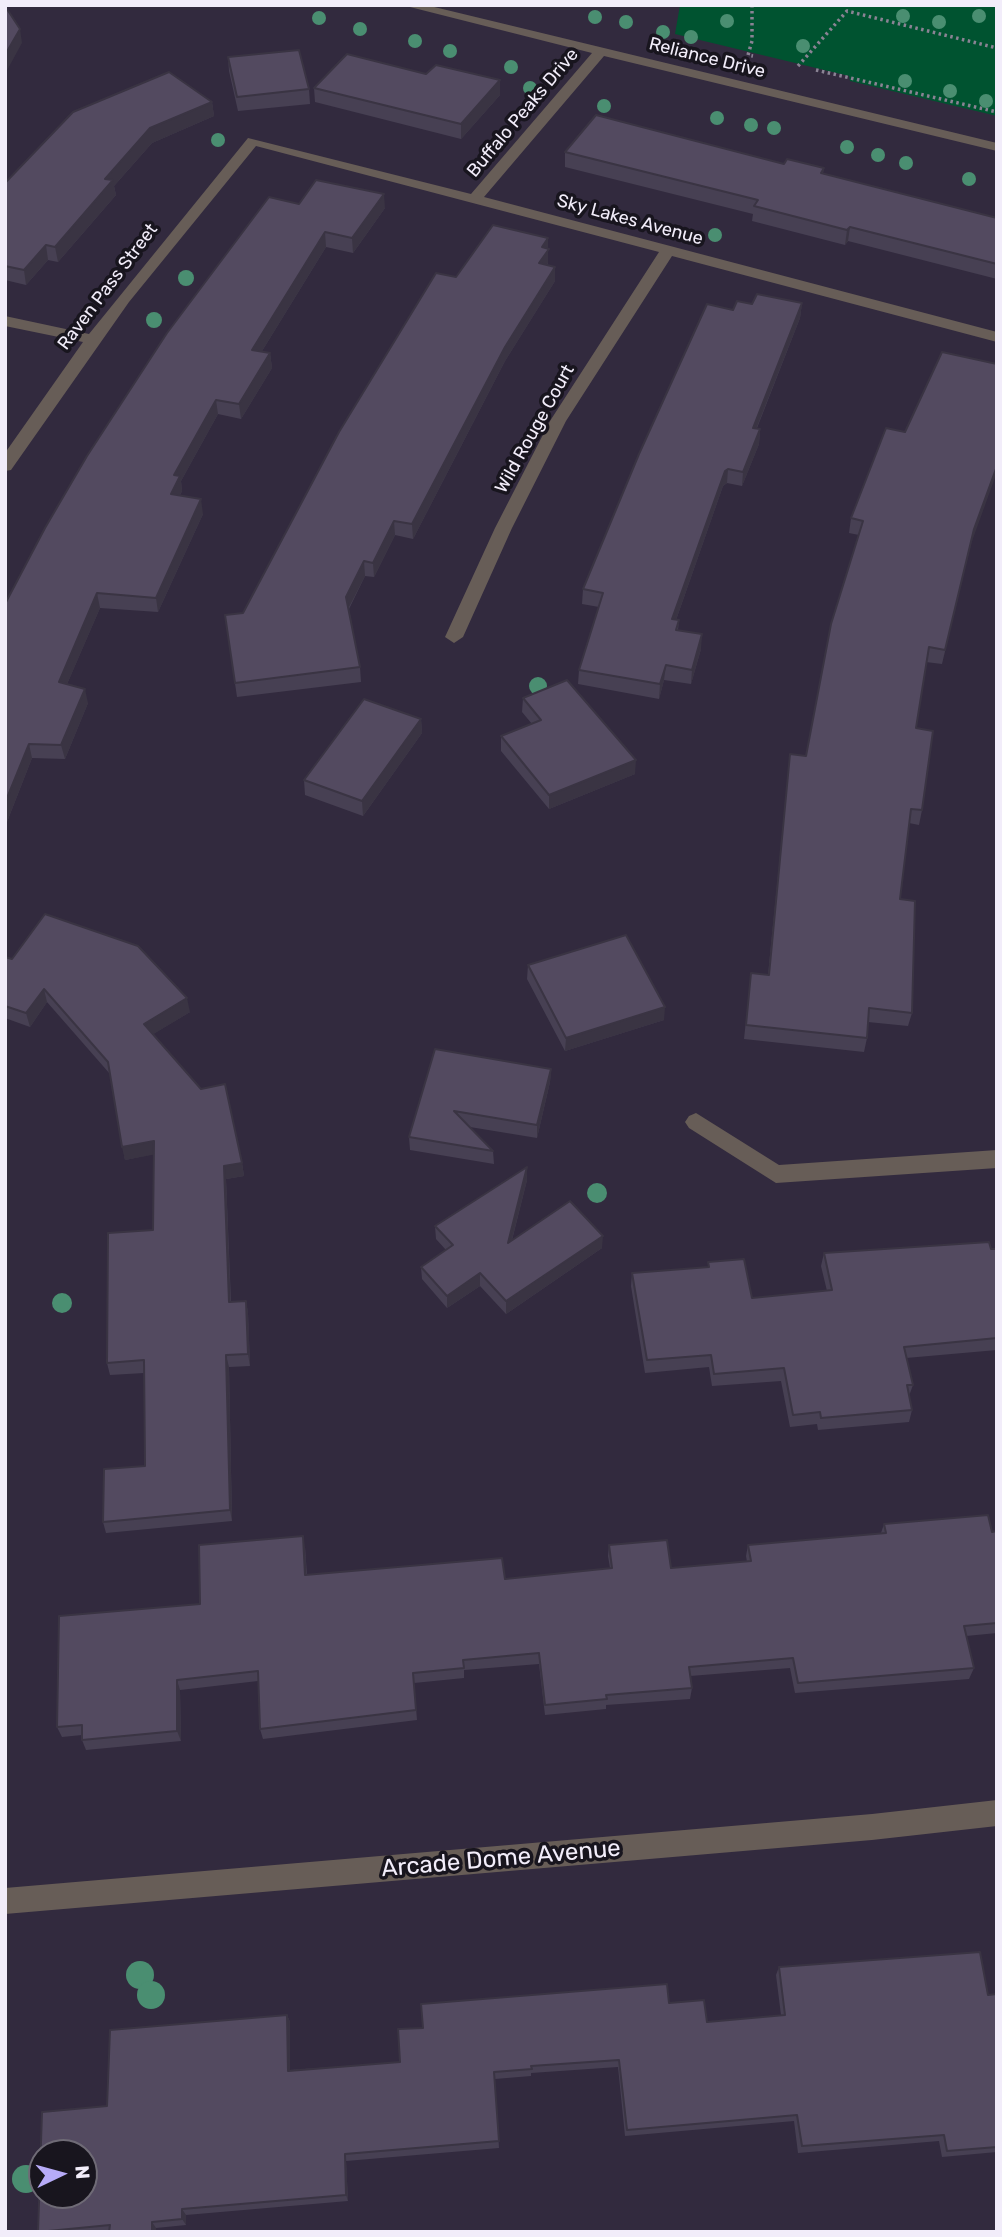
<!DOCTYPE html>
<html>
<head>
<meta charset="utf-8">
<style>
	body { margin:0 }
	#map { position:relative; width:1002px; height:2237px; overflow:hidden; background:#322a3e; font-family:Rubik,sans-serif }
	canvas { display:block }
	.frame { position:absolute; inset:0; border:7px solid #f2edfa; pointer-events:none }
	.north { position:absolute; left:28px; top:2139px; width:70px; height:70px; box-sizing:border-box; background:#18151e; border:2px solid #6f6b76; border-radius:50%; rotate:85deg; font-size:19px; font-weight:700; line-height:28px; text-align:center; color:#f2edfa }
	.north::after { content:''; display:block; margin:auto; width:24px; height:32px; background:#b7abf8; clip-path:polygon(50% 0,100% 100%,50% 72%,0 100%) }
</style>
</head>
<body>
<div id="map">
<canvas width="1002" height="2237"></canvas>
<div class="frame"></div>
<div class="north">N</div>
</div>
<script>
const g = document.querySelector('canvas').getContext('2d');
g.lineJoin = 'round';
function fillPath(path, color) { g.fillStyle = color; g.fill(path, 'evenodd'); }
function strokePath(path, color, width, dash) { g.strokeStyle = color; g.lineWidth = width; g.lineCap = dash ? 'butt' : 'round'; g.setLineDash(dash || []); g.stroke(path); }
function write(font, color, halo, rows, align = 'center') {
  g.font = font + ' Rubik,sans-serif'; g.lineWidth = 7; g.setLineDash([]); g.textBaseline = 'middle'; g.strokeStyle = halo; g.fillStyle = color; for (const [text, x, y, turn = 0] of rows) {
    g.save(); g.translate(x, y); g.rotate((+turn || 0) * Math.PI / 180); g.textAlign = isNaN(turn) ? turn : align; if (halo) g.strokeText(text, 0, 0); g.fillText(text, 0, 0); g.restore();
  }
}
const green = new Path2D(`
	M680 5H997V116L850 81 849 76 675 34Z`);
const path = new Path2D(`
	M752 5V41L748 55 753 56
	M798 66 847 11 997 48
	M816 70 997 112`);
const minor = new Path2D(`
	M402 5H426L997 143V151L604 56 484 197 997 332V342L672 256 566 421 512 528 463 637 454 643 445 637 495 528 550 421 659 252 256 146 129 302 11 470 5 471V453L83 342 5 326V316L89 334 248 138 471 194 592 53Z
	M696 1113 779 1165 997 1150V1168L776 1183 689 1128 685 1122 689 1116Z
	M997 1800V1826L872 1840 5 1914V1888L872 1814Z`);
const trees = [
	[903,16,7],
	[979,16,7],
	[595,17,7],
	[319,18,7],
	[727,21,7],
	[626,22,7],
	[939,22,7],
	[360,29,7],
	[663,32,7],
	[691,37,7],
	[415,41,7],
	[803,46,7],
	[450,51,7],
	[511,67,7],
	[905,81,7],
	[530,88,7],
	[950,91,7],
	[986,101,7],
	[604,106,7],
	[717,118,7],
	[751,125,7],
	[774,128,7],
	[218,140,7],
	[847,147,7],
	[878,155,7],
	[906,163,7],
	[969,179,7],
	[715,235,7],
	[186,278,8],
	[154,320,8],
	[538,686,9],
	[597,1193,10],
	[62,1303,10],
	[140,1975,14],
	[151,1995,14],
	[26,2179,14]
];
const wall = new Path2D(`
	M228 57 309 89 310 104 238 111 229 71Z
	M426 74 500 95 461 139 315 102 314 88Z
	M212 102 214 116 152 143 114 186 116 195 58 262 48 260 26 285 5 280V183Z
	M565 152 784 164 824 168 823 173 997 218V279L848 241 845 245 752 221 753 214 565 167Z
	M299 204 385 208 353 253 326 247 262 351 270 353 272 368 241 419 218 414 181 481 182 491 180 495 203 514 158 612 100 608 67 684 88 703 65 759 32 758 5 827V604Z
	M548 238V263L547 265 555 267V281L505 361 413 539 395 535 374 577 365 576 349 609 360 667 361 682 237 697 225 615 243 613 456 277Z
	M802 303 800 318 757 428 760 429 759 444 742 486 727 483 723 486 676 620H679L678 630 701 649 691 684 664 680 659 699 578 684 579 670 599 607 582 604 583 589 733 310 752 304Z
	M905 432 971 544 942 664 926 662 916 728 922 810 919 825 909 823 900 899 912 1013 908 1026 868 1022 867 1038 864 1052 744 1039 751 973 768 975 790 754 806 756 859 535 849 533 851 518Z
	M523 698 635 774 549 809 501 751V736L532 724 522 712Z
	M421 719 422 733 363 816 305 795 304 780Z
	M5 957 190 1012 153 1034 242 1163 244 1176 226 1179 231 1302 246 1301 248 1313 250 1366 229 1367 232 1521 106 1533 103 1522 145 1466 144 1373 110 1375 107 1363 153 1230 154 1154 125 1160 110 1074 47 1002 30 1027 5 1018Z
	M528 965 664 1020 565 1051 527 979Z
	M435 1049 551 1069 550 1082 537 1138 470 1127 493 1151 494 1164 410 1150 409 1137Z
	M527 1167V1180L512 1240 602 1248 506 1314 480 1286 447 1308 422 1279 421 1267 446 1250 436 1239 435 1226Z
	M997 1249V1350L906 1358 913 1385 909 1396 912 1410 909 1422 818 1430 817 1424 790 1427 781 1381 712 1386 709 1367 645 1373 631 1286 632 1273 708 1267V1262L752 1298 827 1291 821 1266 824 1253Z
	M884 1524 997 1531V1633L966 1636 974 1668 969 1679 795 1693 790 1668 690 1676 692 1688 690 1699 606 1705V1709L545 1715 539 1664 464 1670V1678L414 1683 417 1720 263 1739 260 1729 258 1681 180 1690 181 1741 86 1750 82 1740V1735L62 1737 57 1727 200 1604 305 1547 307 1575 505 1579 610 1568 608 1556 609 1545 671 1568 747 1562 746 1556 748 1545 881 1533Z
	M779 1967 988 1995 997 1994V2152L942 2157 939 2141 798 2153 794 2121 625 2136 618 2067 531 2073V2076L495 2079 499 2148 346 2161 348 2201 186 2215V2225L156 2228V2232H38L107 2106 287 2015 290 2022V2070L400 2062 423 2028 669 2003 707 2022 781 2015 776 1975Z`);
const shadedWall = new Path2D(`
	M20 29 22 43 5 74V55Z
	M500 80V95L461 139V124Z
	M212 102 214 116 152 143 114 186 116 195 58 262 55 247 105 179 150 128Z
	M384 194 385 208 353 253 352 238Z
	M850 227 848 241 845 245 847 230Z
	M325 232 326 247 254 364 252 350Z
	M548 238V263L539 277V263L542 247Z
	M46 245 48 260 26 285 24 270Z
	M555 267V281L505 361 413 539 412 524 505 347Z
	M802 303 800 318 751 442 753 428Z
	M270 353 272 368 241 419 239 404Z
	M216 400 218 414 181 481 182 491 173 508 171 494 174 475Z
	M760 429 759 444 742 486 743 472Z
	M997 466V472L971 544 942 664 974 529Z
	M728 469 727 483 723 486 671 634 672 619 725 471Z
	M201 499 203 514 158 612 156 598Z
	M394 521 395 535 374 577 373 563Z
	M364 561 365 576 347 611 346 597Z
	M97 593 100 608 62 696 59 682Z
	M702 634 701 649 691 684 692 670Z
	M666 665 664 680 659 699 660 684Z
	M85 689 88 703 65 759 61 745Z
	M421 719 422 733 363 816 362 801Z
	M29 744 32 758 5 827V803Z
	M636 760 635 774 549 809V795Z
	M44 989 47 1002 30 1027 26 1013Z
	M187 998 190 1012 147 1038 144 1024Z
	M665 1007 664 1020 565 1051 566 1038Z
	M551 1069 550 1082 537 1138V1125Z
	M154 1141 157 1154 125 1160 122 1147Z
	M242 1163 244 1176 226 1179 231 1315 229 1302 224 1166Z
	M527 1167V1180L508 1255V1243Z
	M603 1236 602 1248 506 1314V1301Z
	M480 1273V1286L447 1308V1296Z
	M246 1301 248 1313 250 1366 248 1354Z
	M226 1355 229 1367 232 1521 230 1510Z
	M303 1536 305 1547 307 1586 305 1575Z
	M177 1680 180 1690 181 1741 177 1731Z
	M287 2015 290 2022V2078L288 2071Z
	M345 2154 346 2161 348 2201 346 2195Z
	M182 2209 186 2215V2225L182 2219Z
	M152 2222 156 2228V2232H152Z`);
const building = new Path2D(`
	M5 6 20 29 5 55Z
	M299 50 309 89 237 97 228 57Z
	M347 54 426 74 436 65 500 80 461 124 314 88Z
	M169 72 212 102 150 128 105 179 113 180 55 247 46 245 24 270 5 266V183L73 112Z
	M596 115 784 164 787 159 824 168 821 173 997 218V264L850 227 847 230 754 206 758 200 565 152Z
	M316 180 384 194 352 238 325 232 252 350 270 353 239 404 216 400 174 475 180 476 171 494 201 499 156 598 97 593 59 682 85 689 61 745 29 744 5 803V604L45 528 87 456 167 333 269 197 299 204Z
	M493 225 548 238 542 247 549 249 539 263 555 267 505 347 412 524 394 521 373 563 364 561 346 597 360 667 235 683 225 615 243 613 339 432 436 273 456 277Z
	M757 294 802 303 753 428 760 429 743 472 728 469 725 471 672 619 679 620 676 630 702 634 692 670 666 665 660 684 579 670 603 593 583 589 639 454 707 304 733 310 737 301 752 304Z
	M942 352 997 364V466L974 529 945 650 929 647 916 728 933 731 922 810 911 809 900 899 915 901 912 1013 869 1008 867 1038 746 1025 751 973 769 975 790 754 806 756 831 624 863 521 851 518 886 428 905 432Z
	M567 680 636 760 549 795 501 736 541 720 523 698Z
	M364 699 421 719 362 801 304 780Z
	M45 914 138 946 187 998 144 1024 201 1089 225 1084 242 1163 224 1166 229 1302 246 1301 248 1354 226 1355 230 1510 103 1522 104 1469 145 1466 144 1360 107 1363 108 1233 153 1230 154 1141 122 1147 108 1062 44 989 26 1013 5 1006V957L12 959Z
	M626 935 665 1007 566 1038 528 965Z
	M435 1049 551 1069 537 1125 454 1111 493 1151 409 1137Z
	M527 1167 508 1243 570 1201 603 1236 506 1301 480 1273 447 1296 421 1267 453 1245 435 1226Z
	M989 1242 991 1249H997V1338L904 1347 913 1385H907L912 1410 821 1418 820 1412 793 1415 784 1368 714 1374 711 1355 647 1360 632 1273 709 1267 708 1262 744 1259 752 1298 832 1290 824 1253Z
	M988 1515 992 1532 997 1531V1623L964 1626 974 1668 798 1683 793 1658 689 1667 692 1688 606 1695 607 1699 545 1705 539 1653 463 1660 464 1668 413 1673 416 1710 260 1729 258 1671 177 1680V1731L82 1740V1725L57 1727 59 1616 200 1604 199 1545 303 1536 305 1575 502 1558 505 1579 612 1568 609 1545 667 1540 671 1568 751 1561 748 1545 886 1533 884 1524Z
	M980 1952 988 1995 997 1994V2147L947 2151 944 2135 802 2146 797 2115 627 2130 619 2060 531 2066 532 2069 494 2072 499 2141 345 2154 346 2195 182 2209V2219L152 2222V2232H109L110 2225 38 2232 42 2112 107 2106 110 2030 287 2015 288 2071 400 2062 398 2029 423 2028 421 2004 667 1984 669 2003 704 2000 707 2022 785 2015 779 1967ZM42 2153H84V2195H42Z`);
const farStreetnames = [
	["Reliance Drive",707,58,14],
	["Buffalo Peaks Drive",523,113,-50],
	["Sky Lakes Avenue",630,220,15],
	["Raven Pass Street",108,287,-53],
	["Wild Rouge Court",535,429,-61]
];
const nearStreetnames = [
	["Arcade Dome Avenue",501,1859,-5]
];
fillPath(green, '#005330');
strokePath(path, '#8a8394', 3.5, [2.5, 3.5]);
fillPath(minor, '#675d57');
g.fillStyle = '#4a8e71';
for (const [x, y, r] of trees) { g.beginPath(); g.arc(x, y, r, 0, 2 * Math.PI); g.fill(); }
fillPath(wall, '#474053');
fillPath(shadedWall, '#3a3443');
fillPath(building, '#534a60');
strokePath(building, '#3a3443', 2);
write('18px', '#f2edfa', '#18151e', farStreetnames);
write('24px', '#f2edfa', '#18151e', nearStreetnames);
</script>
</body>
</html>
